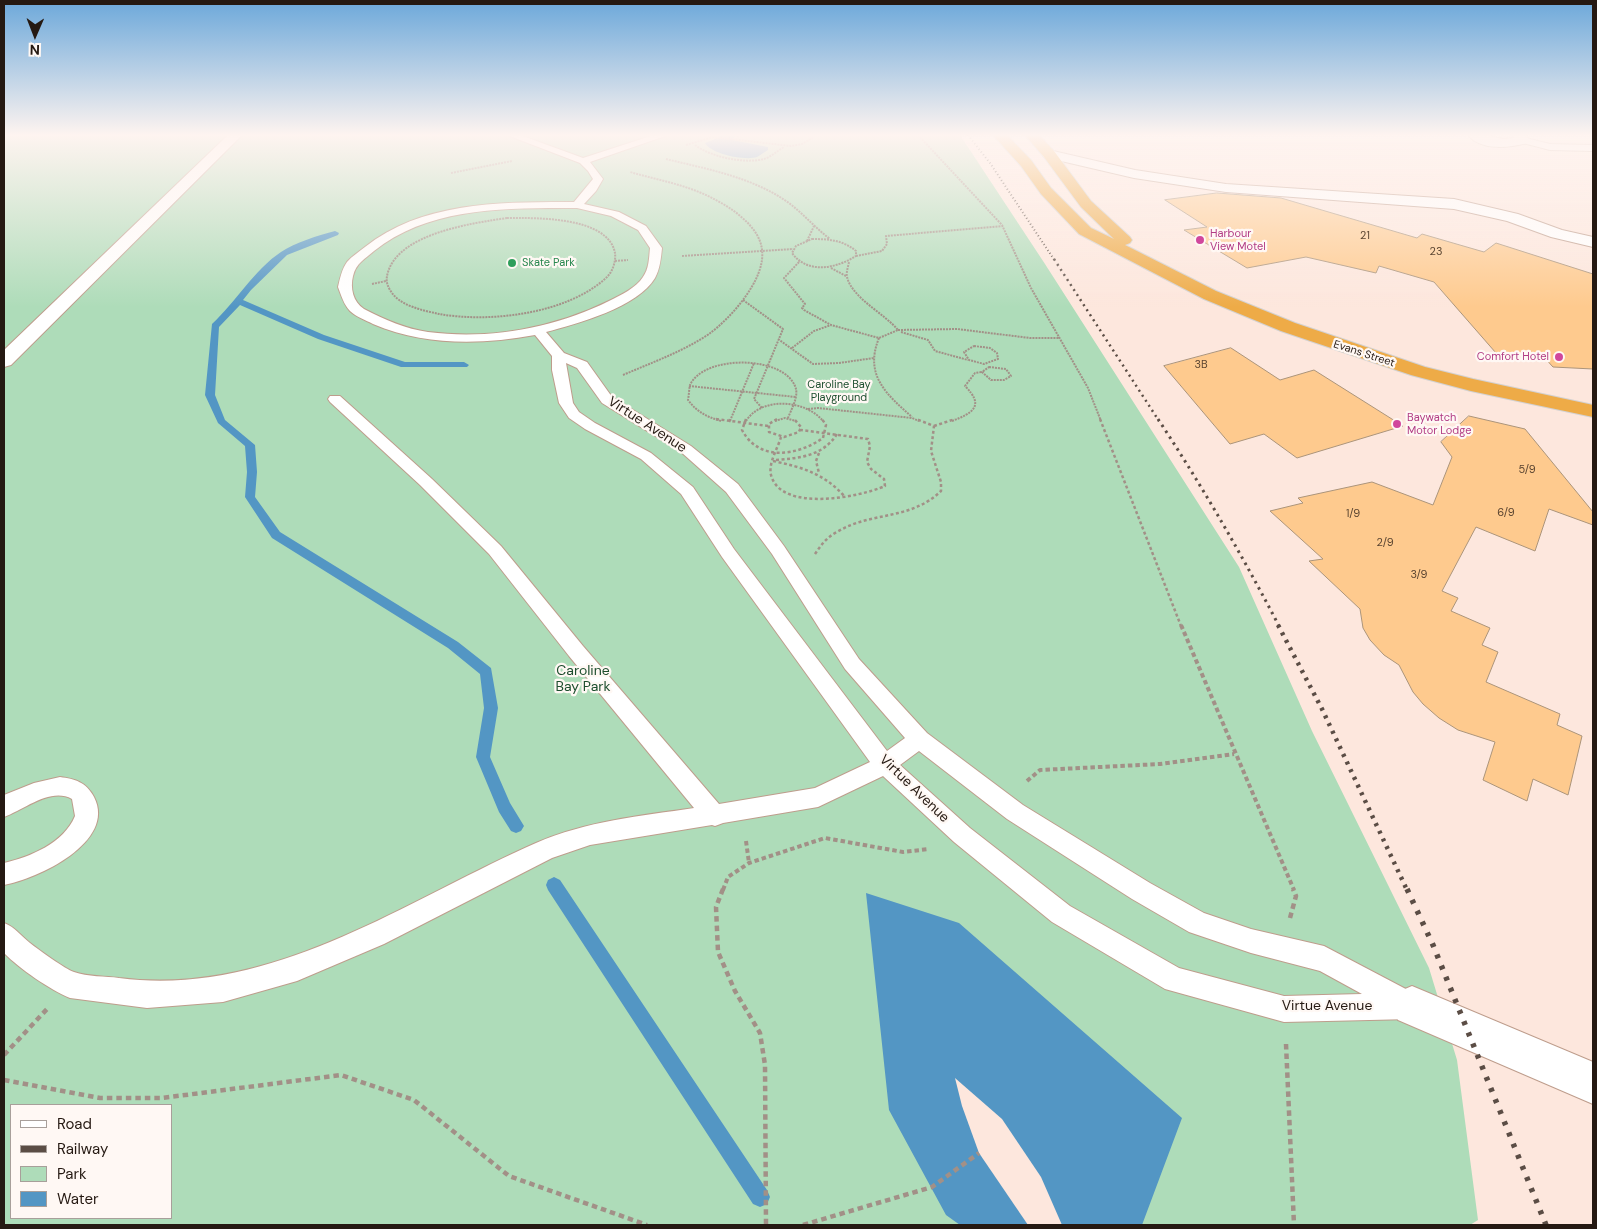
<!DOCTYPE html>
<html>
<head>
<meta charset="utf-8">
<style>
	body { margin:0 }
	#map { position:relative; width:1597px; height:1229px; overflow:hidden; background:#fde7dd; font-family:"DM Sans",sans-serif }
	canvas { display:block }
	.frame { position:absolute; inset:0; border:5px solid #251912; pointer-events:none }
	.legend { position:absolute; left:10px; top:1104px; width:162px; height:115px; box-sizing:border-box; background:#fff8f4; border:1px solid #a89f9a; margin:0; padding:6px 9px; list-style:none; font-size:15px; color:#251912 }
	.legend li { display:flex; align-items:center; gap:10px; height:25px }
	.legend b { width:25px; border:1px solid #a89f9a }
	.north { position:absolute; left:10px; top:10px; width:50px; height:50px; -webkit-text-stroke:4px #fff8f4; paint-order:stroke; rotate:181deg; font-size:14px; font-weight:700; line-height:20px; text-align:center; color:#251912 }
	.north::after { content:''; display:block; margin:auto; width:18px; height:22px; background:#251912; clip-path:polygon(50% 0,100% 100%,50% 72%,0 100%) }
</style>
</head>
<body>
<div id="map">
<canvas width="1597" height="1229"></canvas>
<div class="frame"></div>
<ul class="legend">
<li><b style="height:6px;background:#fff"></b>Road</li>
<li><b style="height:6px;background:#5b4d45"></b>Railway</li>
<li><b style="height:14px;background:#aedcb9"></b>Park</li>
<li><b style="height:14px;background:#5396c4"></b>Water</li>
</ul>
<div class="north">N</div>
</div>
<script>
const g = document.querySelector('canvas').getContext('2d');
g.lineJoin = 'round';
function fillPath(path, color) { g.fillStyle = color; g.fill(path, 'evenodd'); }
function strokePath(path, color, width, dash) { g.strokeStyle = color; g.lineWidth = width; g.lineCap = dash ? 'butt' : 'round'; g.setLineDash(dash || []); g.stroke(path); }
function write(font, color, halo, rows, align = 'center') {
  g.font = font + ' "DM Sans",sans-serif'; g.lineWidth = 4.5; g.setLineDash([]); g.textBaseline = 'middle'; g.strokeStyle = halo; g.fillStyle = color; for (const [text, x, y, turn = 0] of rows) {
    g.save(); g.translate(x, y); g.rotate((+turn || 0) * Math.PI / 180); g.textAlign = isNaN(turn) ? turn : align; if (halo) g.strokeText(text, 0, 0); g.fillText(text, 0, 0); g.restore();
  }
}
const green = new Path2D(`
	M4 135H960L1045 264 1239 567 1312 731 1429 968 1457 1060 1478 1220 1470 1225H4ZM11 1105H171V1218H11Z`);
const water = new Path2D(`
	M720 135H736L732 140 768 147V150C764 152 761 155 757 157 745 161 711 154 705 143L718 138Z
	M866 893 959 923 1182 1118 1142 1225H960L946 1215 889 1110Z`);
const pier = new Path2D(`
	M955 1078 1002 1119 1041 1177 1062 1225H1028L979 1153 962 1106Z`);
const stream = new Path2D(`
	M335 231 339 233 338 235 287 255 251 290 243 300 324 335 405 362H464L469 365 467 367H401L318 339 240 305 219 327 215 395 225 420 255 445 257 472 255 497 280 532 458 642 491 668 498 708 490 757 510 803 524 826 521 831 516 833 511 831 499 812 476 757 484 708 480 674 448 648 272 538 245 497 247 472 245 446 218 423 205 395 212 324C235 303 255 269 281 252 294 243 319 235 335 231Z
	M554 877 560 880 767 1190 770 1197 767 1204 760 1207 753 1204 548 890 546 885 548 880Z`);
const building = new Path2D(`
	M1217 193 1281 198 1417 238 1422 234 1484 252 1496 243 1593 274V369L1553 367 1542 355 1496 353 1434 282 1379 266 1376 273 1306 257 1247 268 1184 230 1207 227 1165 200Z
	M1231 348 1280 380 1314 370 1403 426 1297 458 1264 434 1230 444 1164 366Z
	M1469 416 1525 429 1593 512V525L1549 509 1535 551 1476 527 1442 591 1458 598 1451 611 1490 628 1482 645 1498 652 1486 682 1560 714 1557 725 1582 736 1568 795 1533 779 1527 801 1483 780 1495 742 1458 730 1439 718 1423 704 1413 692 1399 665 1384 655 1370 640 1363 628 1360 609 1309 561 1323 559 1270 511 1303 503 1298 498 1372 482 1433 505 1452 457 1441 442Z`);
const pathFar3 = new Path2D(`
	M918 135 1002 225 1031 288 1088 388 1101 421
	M736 140 739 135
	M686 145 713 137 791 146 802 144 817 135
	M695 145C711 157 744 164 764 159 771 157 777 151 784 147
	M666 159C707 169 751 177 786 201 802 212 814 227 830 239
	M451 173 512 161
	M507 218C535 218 608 216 615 253 616 261 613 271 607 277 568 314 490 323 439 314 422 310 399 306 390 290 386 283 386 279 388 272 400 233 473 223 507 218Z
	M812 239C828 239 843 240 856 251V256C837 268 808 275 792 253L796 246Z
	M807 241 814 226
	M682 256 793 249
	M856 256 882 251 887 244 886 236 1003 226
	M615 261 628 260
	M799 262 784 278 805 304 802 308 804 310 831 325 879 338 898 330C885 314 852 298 847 277 846 273 848 267 849 262
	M831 268 846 276
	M372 284 386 281
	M743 300 783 329 754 399 762 408
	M898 330 957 329 1030 338H1059
	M901 332 928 340 935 351 968 360
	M879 338C864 375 886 394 912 417
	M778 339 813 364 839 363 874 358
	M974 346 990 348 997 353 998 359 984 364 969 360 964 352Z
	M792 348 814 331 831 325
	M989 367 1006 369 1011 376 1004 380H991L982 372Z
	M623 375C653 362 682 352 709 334 731 318 766 279 762 250 760 227 732 208 714 199 688 185 658 180 630 172
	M689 386 796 397
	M808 409 818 408 912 418 919 421
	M721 421C707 417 697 412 688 400 689 395 689 389 690 385 704 354 787 355 796 389 798 398 791 410 788 418
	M730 421 754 363
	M746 421C762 396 806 400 823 421
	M775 421 785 418 796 421
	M952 421C973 413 985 406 965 386L975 373 982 372`);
const pathFar2 = new Path2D(`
	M716 419 768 426
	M746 419 742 430C759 462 797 456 823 438L826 425 822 419
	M777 419 769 424V432L784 437 799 432 801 427 794 419
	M1100 419 1181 626
	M729 422 730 419
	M934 426 955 419
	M781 437C778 448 768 463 771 475 781 513 860 497 885 486L884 479 871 469 867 462 870 446 868 439 801 430
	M819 453 816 461 819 473
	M776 460C800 458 823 456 837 434
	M773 461C802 467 825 474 845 497
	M815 554C821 545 827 537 837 532 871 511 910 521 941 491V482L931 451 934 426 916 419`);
const pathFar1 = new Path2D(`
	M1181 625 1294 890
	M1027 781 1040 770 1160 764 1234 754
	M746 841 749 863
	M723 890 728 877 749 863 825 838 903 852 929 849`);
const path = new Path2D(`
	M723 889 716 907 718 952 735 991 760 1033 765 1065 766 1225
	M1290 918 1296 896 1293 889
	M1286 1044 1294 1225
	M4 1055 47 1009
	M4 1080 100 1098H162L341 1075 414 1100 509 1176 647 1225
	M803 1225 932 1187 979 1153`);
const lane = new Path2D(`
	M507 135H520L583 158 654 135H668L590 162 603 179 596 191 584 204 619 212 646 226 662 248C661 258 660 269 655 278 638 307 577 324 546 332L564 353 587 362 612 397 691 446 738 484 784 546 859 659 927 733 1023 805 1150 883 1204 913 1251 929 1324 946 1421 997 1425 1006 1421 1015 1412 1019 1284 1022 1165 989 1052 922 954 842 883 776 818 807 723 823 715 826 712 825 590 845 552 858 384 944 297 981 223 1002 147 1008 70 998C49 989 20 969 4 953V923C15 927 21 936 30 943 39 950 65 969 74 972 87 977 106 976 119 978 272 998 404 901 536 843 586 821 641 816 694 808L569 656 489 554 420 485 330 402 328 399 330 396H340L432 479 501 546 583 646 719 804 815 788 870 762 722 557 681 494 641 459 585 429 569 418 559 403 552 370V356L535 335C481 345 425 346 373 324 366 320 356 317 350 311 344 305 341 295 338 287 340 278 342 269 347 262 352 256 359 252 365 247 423 201 503 202 574 202L593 179 588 171 580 163ZM577 208 611 216 638 230 650 248C649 258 649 269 643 277 636 288 621 295 609 301 555 328 489 340 428 332 406 329 385 320 364 309 353 302 350 288 353 276 356 263 365 259 374 251 430 206 509 208 577 208ZM566 363 577 368 602 403 681 452 726 492 772 554 845 669 905 738 887 751 734 549 693 487 651 453 595 423 579 412 573 403ZM919 751 1007 819 1132 899 1189 932 1251 953 1320 971 1362 994 1284 996 1179 968 1070 906 970 828 900 765Z
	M1522 137 1550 144 1593 145V151L1550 150 1519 142V138Z
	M60 777C75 779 86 782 94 797 117 842 37 879 4 885V863C30 857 64 843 75 816L72 799C50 787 24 810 4 817V795L34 783Z`);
const street = new Path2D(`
	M228 135H242L11 365 4 367V350Z
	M1468 135H1485L1503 139 1514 138 1513 135H1526L1529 140 1527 143C1509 148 1481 151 1468 135Z
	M1049 150 1135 170 1226 184 1454 199 1518 214 1562 230 1593 237V247L1551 237 1507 221 1454 209 1226 192 1134 178 1044 157 1042 154Z
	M1412 986 1593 1062V1104L1398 1020 1392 1006 1398 992Z`);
const highway = new Path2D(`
	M993 135H1007L1031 160 1051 188 1091 228 1114 239 1081 207 1044 157 1025 135H1039L1054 151 1091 201 1130 237 1132 240 1130 243 1125 245 1216 291 1295 323 1425 367 1473 379 1593 405V417L1471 391 1411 375 1281 331 1204 299 1079 234 1041 194 1021 166Z`);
const railFar4 = new Path2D(`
	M968 135 990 163 1055 261`);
const railFar3 = new Path2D(`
	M1054 259 1159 421`);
const railFar2 = new Path2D(`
	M1158 419C1202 486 1242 555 1279 626`);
const railFar1 = new Path2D(`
	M1278 625 1322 709 1407 890`);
const rail = new Path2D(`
	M1407 889 1433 945 1546 1225`);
const markers = [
	[1200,240,5,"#d1479c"],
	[512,263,5,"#2e9e5b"],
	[1559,357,5,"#d1479c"],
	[1397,424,5,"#d1479c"]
];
const farHotelnames = [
	["Harbour",1210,234],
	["View Motel",1210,247],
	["Comfort Hotel",1549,357,"right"],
	["Baywatch",1407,418],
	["Motor Lodge",1407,431]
];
const numberNames = [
	["21",1365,236],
	["23",1436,252],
	["3B",1201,365],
	["5/9",1527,470],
	["6/9",1506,513],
	["1/9",1353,514],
	["2/9",1385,543],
	["3/9",1419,575]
];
const farLeisurenames = [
	["Skate Park",522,263]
];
const farStreetnames = [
	["Evans Street",1364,354,18]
];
const farParknames = [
	["Caroline Bay",839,385],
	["Playground",839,398]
];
const streetNames = [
	["Virtue Avenue",647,425,33],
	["Virtue Avenue",914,789,44],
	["Virtue Avenue",1327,1006]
];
const parkNames = [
	["Caroline",583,671],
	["Bay Park",583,687]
];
fillPath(green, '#aedcb9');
fillPath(water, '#5396c4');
fillPath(pier, '#fde7dd');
fillPath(stream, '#5396c4');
fillPath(building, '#feca8e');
strokePath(building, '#ab947a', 1);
strokePath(lane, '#be9d8c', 2);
strokePath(street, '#be9d8c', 2);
strokePath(highway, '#d3d1d0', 2);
strokePath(pathFar3, '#a29087', 2, [2, 1]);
strokePath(pathFar2, '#a29087', 2.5, [3, 2.5]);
strokePath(pathFar1, '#a29087', 4, [4.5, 3]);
strokePath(path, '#a29087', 4.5, [5.5, 4]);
fillPath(lane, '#fff');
fillPath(street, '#fff');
fillPath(highway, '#eeab47');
strokePath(railFar4, '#5b4d45', 2, [1, 2.5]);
strokePath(railFar3, '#5b4d45', 2.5, [2, 4]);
strokePath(railFar2, '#5b4d45', 3, [2.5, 4.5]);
strokePath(railFar1, '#5b4d45', 4.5, [3, 5.5]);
strokePath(rail, '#5b4d45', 5.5, [4, 8]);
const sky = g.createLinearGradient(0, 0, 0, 307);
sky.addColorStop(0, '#6ca8da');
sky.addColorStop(0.44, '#fef4f0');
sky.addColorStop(1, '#fef4f000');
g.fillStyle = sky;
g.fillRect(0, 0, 1597, 307);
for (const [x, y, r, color] of markers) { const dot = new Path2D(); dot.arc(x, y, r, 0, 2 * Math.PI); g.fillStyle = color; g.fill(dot); strokePath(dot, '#fff8f4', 2); }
write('11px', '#b23c85', '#fff8f4', farHotelnames, 'left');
write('11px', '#5b4531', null, numberNames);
write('11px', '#27864d', '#fff8f4', farLeisurenames, 'left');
write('11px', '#251912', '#fff8f4', farStreetnames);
write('11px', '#1d4e2e', '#fff8f4', farParknames);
write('14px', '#251912', '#fff8f4', streetNames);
write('14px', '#1d4e2e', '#fff8f4', parkNames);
</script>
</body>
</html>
